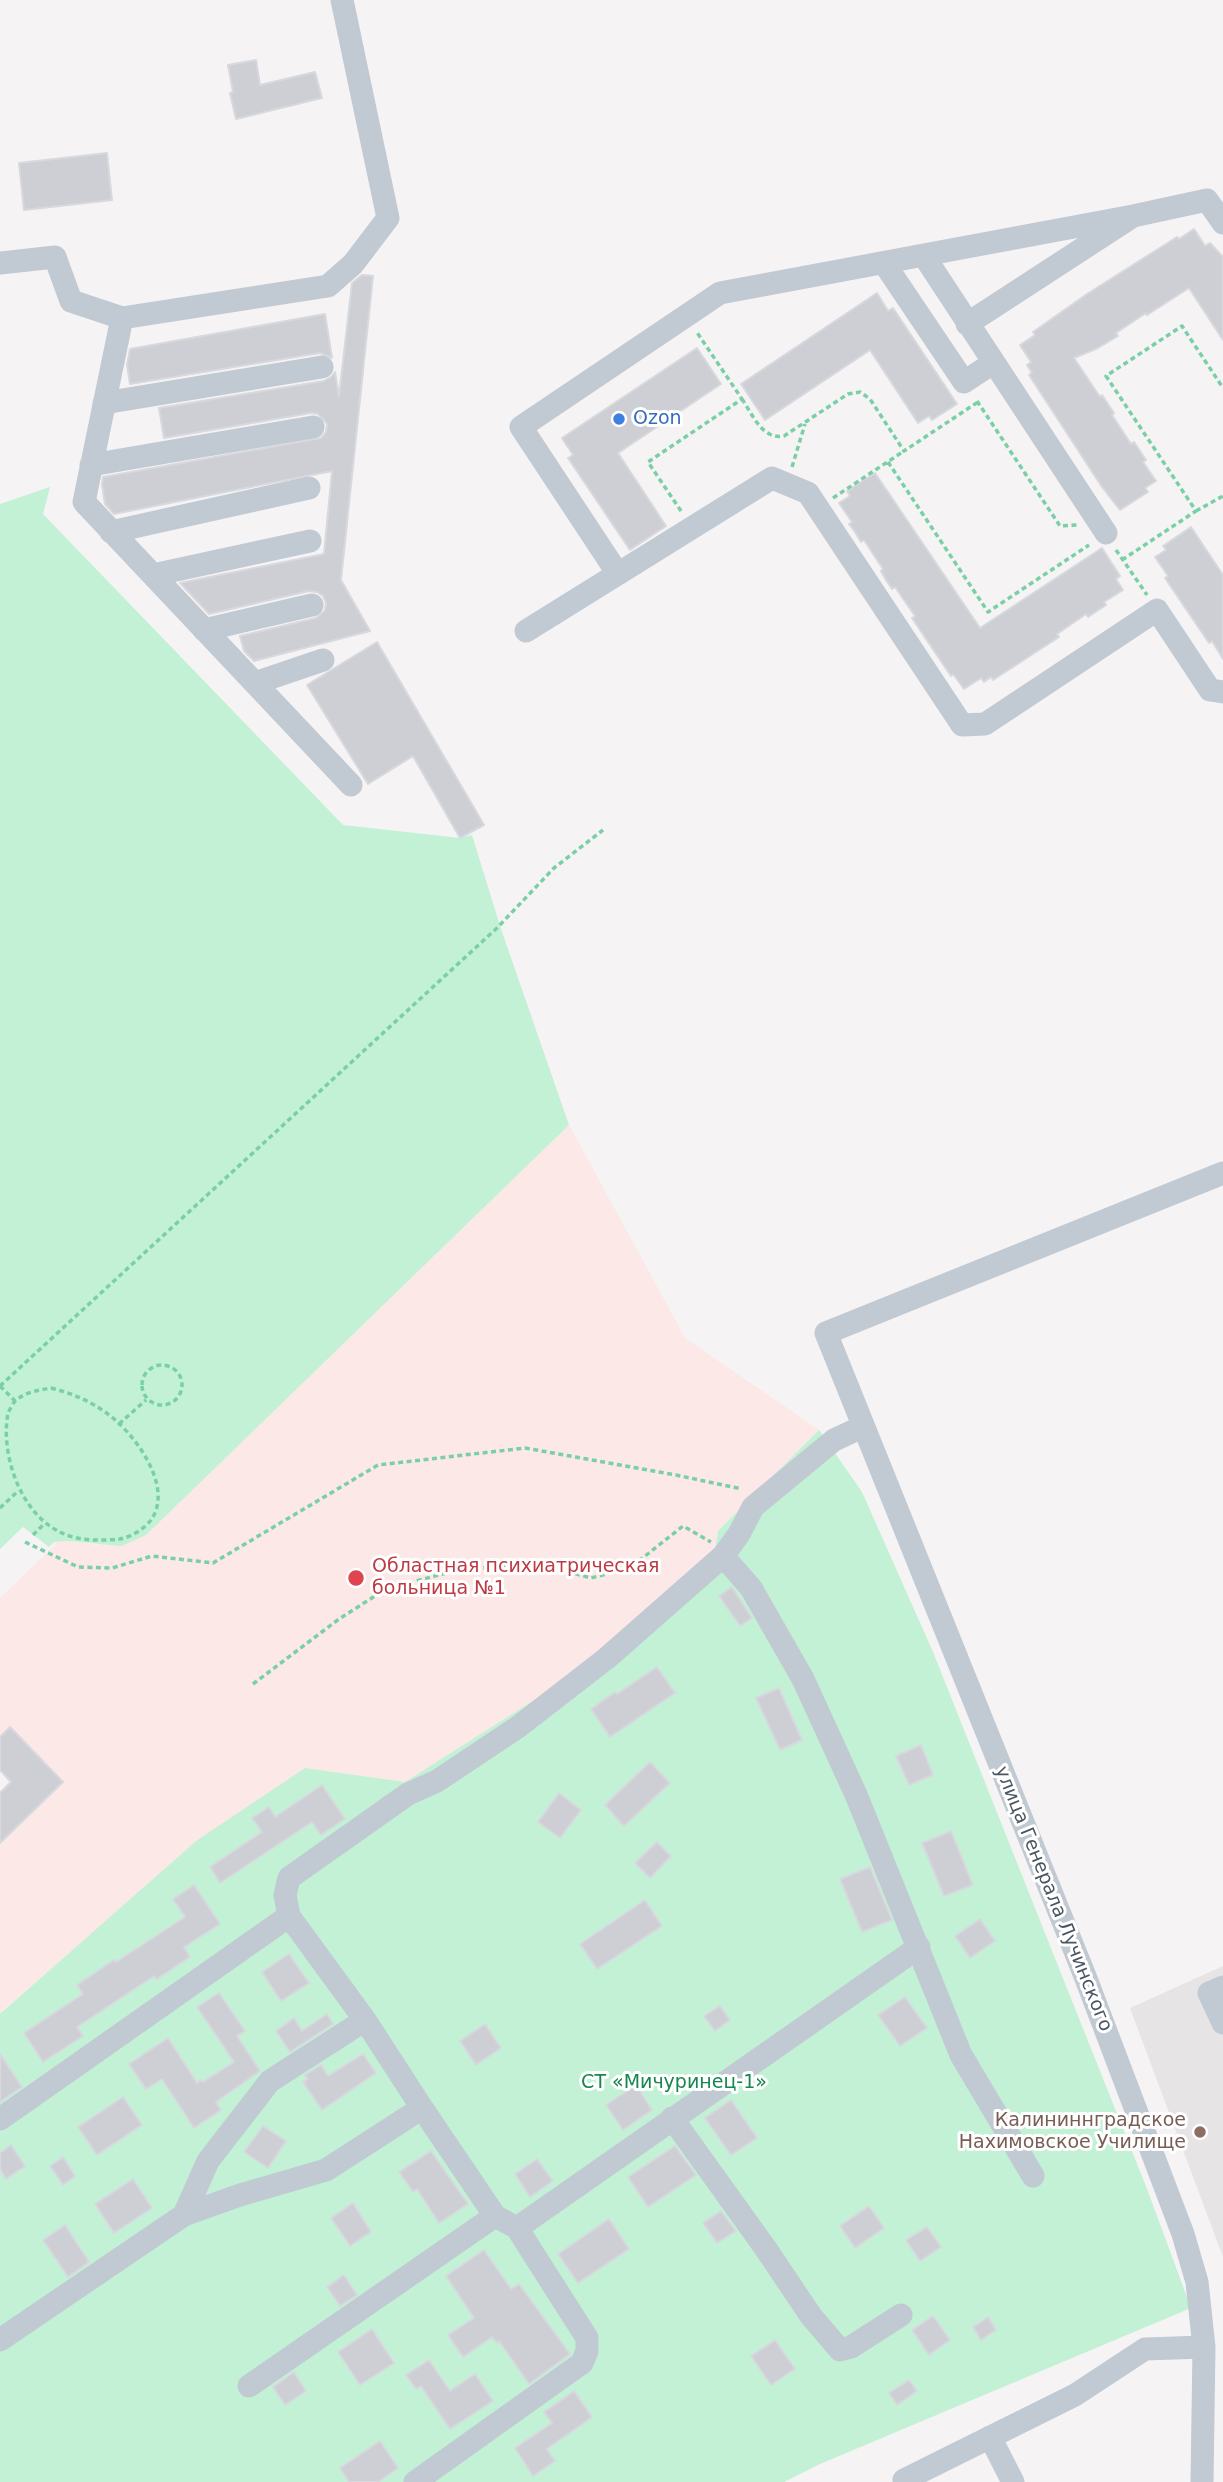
<!DOCTYPE html>
<html>
<head>
<meta charset="utf-8">
<style>
	body { margin:0 }
	canvas { display:block; background:#f5f3f3 }
</style>
</head>
<body>
<canvas width="1223" height="2482"></canvas>
<script>
const g = document.querySelector('canvas').getContext('2d');
g.lineJoin = 'round';
function fillPath(path, color) { g.fillStyle = color; g.fill(path, 'evenodd'); }
function strokePath(path, color, width, dash) { g.strokeStyle = color; g.lineWidth = width; g.lineCap = dash ? 'butt' : 'round'; g.setLineDash(dash || []); g.stroke(path); }
function write(font, color, halo, rows, align = 'center') {
  g.font = font + ' "DejaVu Sans",sans-serif'; g.lineWidth = 6; g.setLineDash([]); g.textBaseline = 'middle'; g.strokeStyle = halo; g.fillStyle = color; for (const [text, x, y, turn = 0] of rows) {
    g.save(); g.translate(x, y); g.rotate((+turn || 0) * Math.PI / 180); g.textAlign = isNaN(turn) ? turn : align; if (halo) g.strokeText(text, 0, 0); g.fillText(text, 0, 0); g.restore();
  }
}
const education = new Path2D(`
	M1223 1966V2257L1130 2008Z`);
const medical = new Path2D(`
	M569 1125 685 1338 819 1430 718 1531 715 1557 610 1652 405 1782 305 1768 196 1841 0 2014V1843L63 1782 10 1728 0 1737V1598L56 1544 54 1542 68 1541 96 1545 146 1535Z`);
const green = new Path2D(`
	M50 487 43 514 343 825 460 838 472 835 501 929 569 1125 146 1535 122 1546 68 1541 54 1542 49 1547 23 1527 0 1549V504Z
	M819 1430 862 1492 933 1652 1147 2189 1191 2308 820 2464 784 2482H0V2014L196 1841 305 1768 405 1782 610 1652 714 1557 718 1531Z`);
const building = new Path2D(`
	M256 60 260 85 315 72 322 98 236 119 230 93 233 92 228 65Z
	M107 153 112 200 24 210 19 163Z
	M1194 229 1205 246 1210 243 1223 257V340L1189 288 1147 315 1146 313 1116 333 1118 336 1098 348 1074 358 1100 397 1102 395 1114 413 1112 415 1131 444 1134 442 1146 460 1143 462 1156 481 1145 488 1148 492 1120 510 1102 487 1029 375 1032 373 1027 365 1031 362 1020 345 1035 335 1033 332 1087 294 1177 237 1179 239Z
	M362 275 373 276 341 580 370 631 254 661 244 651 240 636 316 618 325 610 326 603 323 596 317 592 309 591 209 614 180 583 324 554 332 471 114 514 105 504 102 485 103 477 321 438 326 432 327 424 318 414 311 413 164 438 159 408 324 381 331 377 335 372 339 396 352 283Z
	M877 293 888 311 893 308 957 404 932 420 929 416 918 423 870 350 765 420 741 384Z
	M325 314 332 358 320 353 130 384 127 365 130 349Z
	M697 348 721 384 618 453 666 526 630 550 568 458 573 455 562 438Z
	M875 473 980 628 1102 548 1120 576 1116 579 1123 590 1104 602 1106 605 1088 617 1086 614 1057 634 1059 637 993 680 991 677 984 682 981 678 964 689 953 674 951 676 918 627 912 618 915 616 895 587 892 589 886 580 881 571 883 569 864 540 861 542 855 532 849 524 852 522 839 503 850 496 847 491Z
	M1191 527 1223 575V659L1212 641 1209 643 1165 578 1168 576 1155 557 1166 550 1163 546Z
	M377 642 484 825 460 838 413 756 368 784 307 685Z
	M732 1587 752 1618 740 1626 719 1596Z
	M657 1667 675 1693 610 1737 591 1709 615 1692 617 1694Z
	M779 1688 802 1740 780 1750 756 1698Z
	M10 1727 63 1782 0 1843V1793L11 1782 0 1770V1737Z
	M921 1745 933 1775 909 1785 896 1756Z
	M650 1762 670 1783 624 1826 605 1805Z
	M322 1785 345 1819 321 1835 312 1822 220 1883 210 1867 262 1832 252 1818 269 1807 275 1817Z
	M559 1793 581 1810 560 1838 538 1822Z
	M951 1831 973 1885 944 1896 922 1843Z
	M657 1842 671 1856 650 1878 635 1863Z
	M870 1867 892 1920 862 1932 840 1879Z
	M194 1885 220 1924 184 1947 190 1957 157 1979 154 1976 77 2027 83 2036 43 2062 24 2033 83 1994 77 1985 114 1960 116 1962 185 1917 173 1899Z
	M645 1900 662 1926 597 1969 580 1944Z
	M980 1919 995 1941 970 1958 955 1936Z
	M289 1954 309 1983 281 2001 262 1972Z
	M219 1993 245 2031 237 2036 260 2071 216 2102 221 2110 194 2128 162 2079 146 2089 129 2064 168 2038 197 2083 201 2080 203 2082 234 2062 197 2007Z
	M905 1997 927 2028 900 2046 878 2015Z
	M720 2006 730 2020 715 2031 704 2016Z
	M327 2014 333 2024 290 2052 276 2031 294 2018 302 2031Z
	M485 2024 501 2048 476 2065 460 2041Z
	M0 2054 22 2087 0 2102Z
	M363 2054 376 2073 322 2110 303 2082 308 2079 305 2075 321 2065 328 2076Z
	M636 2085 652 2110 623 2130 606 2105Z
	M123 2097 142 2125 97 2155 78 2127Z
	M731 2100 757 2138 731 2155 705 2118Z
	M263 2126 286 2141 268 2168 244 2152Z
	M11 2145 25 2166 6 2179 0 2169V2153Z
	M675 2146 696 2175 648 2207 628 2177Z
	M431 2151 468 2204 439 2223 417 2189 413 2192 399 2172Z
	M63 2157 75 2176 63 2185 50 2166Z
	M537 2159 553 2181 530 2197 515 2174Z
	M133 2179 152 2208 114 2233 95 2204Z
	M353 2203 371 2232 350 2246 331 2218Z
	M869 2206 884 2228 855 2248 840 2226Z
	M721 2211 736 2231 717 2243 703 2223Z
	M609 2219 629 2249 578 2283 558 2254Z
	M65 2225 89 2262 68 2277 43 2240Z
	M927 2227 941 2247 920 2261 906 2240Z
	M484 2250 511 2289 519 2284 570 2354 529 2384 499 2341 497 2343 492 2337 463 2357 448 2335 474 2318 446 2276Z
	M344 2275 357 2295 340 2306 327 2287Z
	M933 2316 950 2340 929 2355 912 2330Z
	M988 2317 996 2330 981 2340 973 2327Z
	M372 2329 394 2363 360 2385 338 2352Z
	M775 2340 795 2369 771 2385 751 2356Z
	M429 2360 450 2391 475 2374 493 2401 450 2429 421 2386 416 2389 406 2375Z
	M294 2372 306 2391 285 2405 273 2387Z
	M909 2380 917 2391 897 2405 889 2393Z
	M574 2391 592 2417 547 2449 555 2461 533 2476 515 2448 552 2423 544 2412Z
	M380 2441 398 2468 378 2482H349L340 2468Z`);
const path = new Path2D(`
	M742 399C753 415 762 440 784 436L848 394 860 392 870 399 904 451 978 402
	M977 401 1060 526 1077 525
	M888 462 988 612 1089 545
	M792 467 805 424
	M833 498 904 451
	M681 511 648 462 742 399 696 331
	M1196 511 1223 496
	M1116 550 1147 595
	M1122 560 1196 511 1106 376 1182 326 1223 388
	M142 1385a20 20 0 1 1 40 0a20 20 0 1 1-40 0Z
	M0 1386 497 928 554 868 603 830
	M0 1386 15 1401
	M51 1388C71 1393 88 1400 105 1412 133 1431 175 1486 151 1520 144 1529 131 1537 120 1539 102 1541 78 1541 62 1533 21 1515 0 1455 8 1413 10 1409 13 1403 16 1400 26 1392 39 1390 51 1388Z
	M119 1424 146 1400
	M0 1508 17 1492
	M33 1535 45 1523
	M25 1542 78 1567 112 1568 152 1556 213 1563 378 1465 525 1448 676 1475 742 1489
	M253 1684 339 1619 386 1589 450 1572 532 1562 591 1578 630 1568 683 1526 711 1542`);
const minor = new Path2D(`
	M924 256 1106 533
	M0 263 55 257 71 301 122 318 328 286 353 264 388 218 342 0
	M884 263 964 382 993 363
	M122 318 84 502 351 785
	M967 324 1133 216 1207 200 1223 223
	M104 403 322 367
	M91 465 313 427
	M111 532 309 488
	M618 574 521 427 720 293 1133 216
	M153 575 310 541
	M204 630 312 605
	M526 631 772 478 808 493 962 725 985 724 1157 610 1210 690 1223 692
	M255 683 323 660
	M723 1556 739 1534 753 1507 834 1440 862 1427
	M1223 1987 1209 1993 1223 2023
	M365 2020 289 1916 285 1895 289 1878 408 1794 437 1781 518 1727 607 1658 723 1556 751 1588 803 1679 857 1797 961 2055 1033 2176
	M672 2118 766 2249 811 2316 840 2350 851 2347 901 2315
	M0 2119 289 1916
	M517 2228 919 1947
	M0 2340 184 2215 240 2195 326 2170 422 2108 365 2020 270 2081 208 2161 184 2215
	M249 2386 495 2216
	M990 2437 1013 2482
	M904 2480 1075 2395 1145 2349 1204 2347
	M415 2482 582 2363 587 2351V2338L517 2228 495 2216 422 2108
	M1202 2482 1204 2347 1197 2282 1183 2234 1085 1976 826 1333 1223 1173`);
const markers = [
	[619,419,7,"#3f7fe0"],
	[356,1578,9,"#e0444e"],
	[1200,2132,7,"#8d6e63"]
];
const shopNames = [
	["Ozon",633,419]
];
const healthNames = [
	["Областная психиатрическая",372,1567],
	["больница №1",372,1589]
];
const streetNames = [
	["улица Генерала Лучинского",1053,1899,68]
];
const parkNames = [
	["СТ «Мичуринец-1»",674,2083]
];
const educationNames = [
	["Калининнградское",1186,2121],
	["Нахимовское Училище",1186,2143]
];
fillPath(education, '#e6e4e5');
fillPath(medical, '#fce8e6');
fillPath(green, '#c3f1d5');
fillPath(building, '#cdcfd5');
strokePath(building, '#d7d9de', 2);
strokePath(path, '#7ad0a6', 3.5, [5, 3.5]);
strokePath(minor, '#c1cad2', 23);
for (const [x, y, r, color] of markers) { const dot = new Path2D(); dot.arc(x, y, r, 0, 2 * Math.PI); g.fillStyle = color; g.fill(dot); strokePath(dot, '#fff', 2.5); }
write('19px', '#366cbe', '#fff', shopNames, 'left');
write('19px', '#be3a42', '#fff', healthNames, 'left');
write('19px', '#4a5661', '#fff', streetNames);
write('19px', '#17864f', '#fff', parkNames);
write('19px', '#785e54', '#fff', educationNames, 'right');
</script>
</body>
</html>
